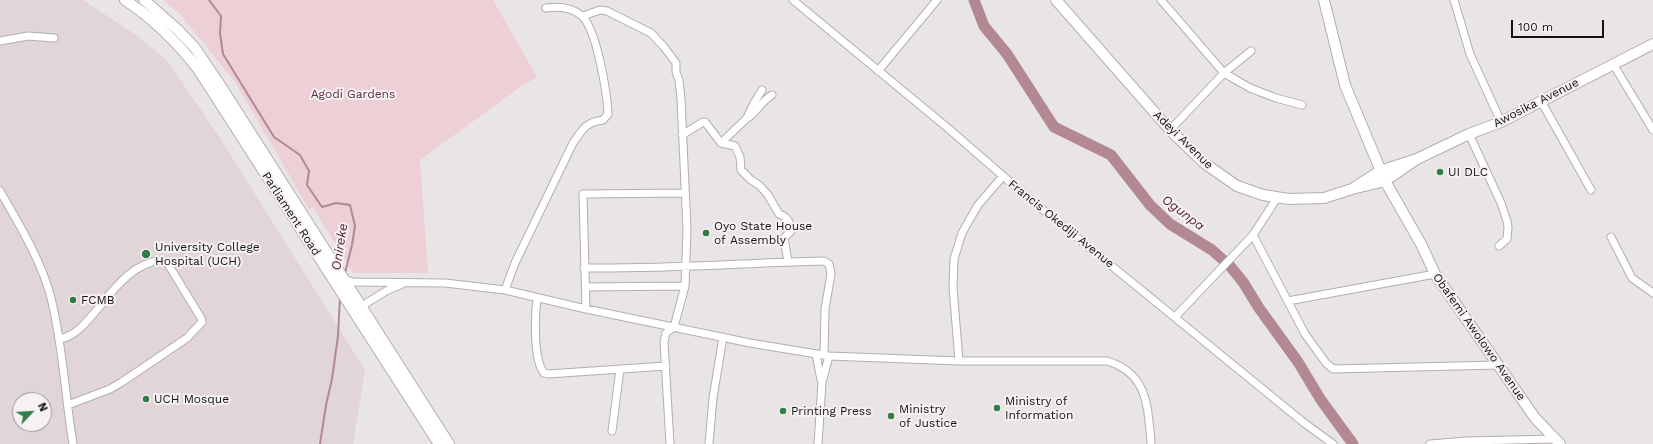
<!DOCTYPE html>
<html>
<head>
<meta charset="utf-8">
<style>
	body { margin:0 }
	#map { position:relative; width:1653px; height:444px; overflow:hidden; background:#e9e4e5; font-family:"Work Sans",sans-serif }
	canvas { display:block }
	.north { position:absolute; left:12px; top:392px; width:40px; height:40px; box-sizing:border-box; background:#f6f1f2; border:1px solid #9b9798; border-radius:50%; rotate:65deg; font-size:11px; font-weight:700; line-height:16px; text-align:center; color:#131112 }
	.north::after { content:''; display:block; margin:auto; width:14px; height:18px; background:#317c49; clip-path:polygon(50% 0,100% 100%,50% 72%,0 100%) }
	.scale { position:absolute; left:1511px; top:20px; width:93px; height:18px; box-sizing:border-box; border:2px solid #131112; border-top:0; padding-left:5px; font-size:12px; line-height:14px; white-space:nowrap; color:#131112; -webkit-text-stroke:3px #f6f1f2; paint-order:stroke }
</style>
</head>
<body>
<div id="map">
<canvas width="1653" height="444"></canvas>
<div class="north">N</div>
<div class="scale">100 m</div>
</div>
<script>
const g = document.querySelector('canvas').getContext('2d');
g.lineJoin = 'round';
function fillPath(path, color) { g.fillStyle = color; g.fill(path, 'evenodd'); }
function strokePath(path, color, width, dash) { g.strokeStyle = color; g.lineWidth = width; g.lineCap = dash ? 'butt' : 'round'; g.setLineDash(dash || []); g.stroke(path); }
function write(font, color, halo, rows, align = 'center') {
  g.font = font + ' "Work Sans",sans-serif'; g.lineWidth = 4; g.setLineDash([]); g.textBaseline = 'middle'; g.strokeStyle = halo; g.fillStyle = color; for (const [text, x, y, turn = 0] of rows) {
    g.save(); g.translate(x, y); g.rotate((+turn || 0) * Math.PI / 180); g.textAlign = isNaN(turn) ? turn : align; if (halo) g.strokeText(text, 0, 0); g.fillText(text, 0, 0); g.restore();
  }
}
const built = new Path2D(`
	M0 0H83L133 33 166 59 220 138 365 370 353 444H0ZM20 400H44V424H20Z`);
const green = new Path2D(`
	M163 0H493L537 77 523 85 420 160 428 273H353L313 207 309 209 235 82 179 13Z`);
const stream = new Path2D(`
	M209 0 221 16 220 33 223 54 274 137 300 155 309 171 307 185 322 207 336 203 350 205 355 226 352 245 345 273
	M320 444 326 405 332 379 338 336 340 297`);
const river = new Path2D(`
	M974 0 984 26 1007 54 1054 127 1111 155 1150 205 1170 224 1212 250 1230 266 1243 282 1259 308 1298 362 1321 400 1353 444`);
const street = new Path2D(`
	M793 0 949 129 1026 196 1303 422 1333 444
	M1161 0 1224 73 1250 88 1276 98 1302 105
	M1454 0 1470 54 1501 122
	M583 16 600 10 607 11 651 33 664 47 676 63V72L679 80 681 99 687 229 685 286 674 327 666 333 664 342 670 444
	M0 41 28 36 54 38
	M1613 64 1653 130
	M878 71 937 0
	M1541 101 1591 190
	M749 117C757 111 763 100 772 95
	M1170 130 1224 73 1251 51
	M1469 134 1501 203 1507 221 1508 227 1507 239 1499 246
	M682 135 703 122H705L721 143 735 146 740 157 741 170 751 180 759 185 768 195 779 214C788 217 790 222 791 231L784 238 788 262
	M721 143 747 118 754 103 762 90
	M0 191C19 224 42 262 51 298 63 346 65 396 73 444
	M1253 235 1305 334 1326 363 1333 369 1498 365
	M1611 237 1632 278 1653 293
	M584 268C664 269 744 263 824 261L829 264 831 274 825 309 824 355
	M346 282 347 280 352 282 445 283 505 290 586 309 750 343 829 356 959 361H1107C1138 370 1147 393 1149 422 1150 430 1151 437 1151 444
	M586 287 685 286
	M505 290 515 263 573 143C583 129 586 122 603 120L608 114C607 93 597 30 582 16 572 7 559 6 546 8
	M537 298C535 315 533 360 544 373L548 374 666 366
	M1288 301 1435 274
	M357 309 386 291 402 284
	M586 309 583 194 684 193
	M1175 317 1253 235 1277 198
	M59 339C94 335 112 265 162 260L168 264 201 318 202 322 187 338 122 382 110 389 68 405
	M816 354 821 380
	M959 361 953 288 954 259 962 233 978 205 1003 176
	M612 431 620 369
	M709 444 713 398 723 337
	M818 444 822 382 829 356
	M1430 444 1467 441 1556 439`);
const secondary = new Path2D(`
	M125 0C154 19 177 42 198 69L439 444
	M144 0 178 30 195 48 218 82 449 444
	M1056 0 1170 130 1204 163 1237 186 1263 195 1289 199 1324 198 1352 189 1385 181 1417 159
	M1324 0 1345 85 1385 181 1421 244 1435 274 1535 418 1560 444
	M1355 187 1380 171 1417 159 1469 134 1501 122 1653 44`);
const markers = [
	[1440,172,4,"#317c49"],
	[706,233,4,"#317c49"],
	[146,254,5,"#317c49"],
	[73,300,4,"#317c49"],
	[146,399,4,"#317c49"],
	[997,408,4,"#317c49"],
	[783,411,4,"#317c49"],
	[891,416,4,"#317c49"]
];
const parkNames = [
	["Agodi Gardens",353,94]
];
const streetNames = [
	["Awosika Avenue",1536,103,-27],
	["Adeyi Avenue",1183,140,44],
	["Parliament Road",291,214,57],
	["Francis Okediji Avenue",1061,224,39],
	["Obafemi Awolowo Avenue",1479,337,55]
];
const poiNames = [
	["UI DLC",1448,172],
	["Oyo State House",714,226],
	["of Assembly",714,240],
	["University College",155,247],
	["Hospital (UCH)",155,261],
	["FCMB",81,300],
	["UCH Mosque",154,399],
	["Ministry of",1005,401],
	["Information",1005,415],
	["Ministry",899,409],
	["of Justice",899,423],
	["Printing Press",791,411]
];
const waterNames = [
	["Ogunpa",1183,213,37],
	["Onireke",340,247,-81]
];
fillPath(built, '#e2d5d8');
fillPath(green, '#edcfd6');
strokePath(stream, '#b28893', 2);
strokePath(river, '#b28893', 11);
strokePath(street, '#b3aeb0', 9);
strokePath(secondary, '#b3aeb0', 12);
strokePath(street, '#fff', 7);
strokePath(secondary, '#fff', 10);
for (const [x, y, r, color] of markers) { const dot = new Path2D(); dot.arc(x, y, r, 0, 2 * Math.PI); g.fillStyle = color; g.fill(dot); strokePath(dot, '#f6f1f2', 1.5); }
write('12px', '#622b3d', '#f6f1f2', parkNames);
write('12px', '#131112', '#f6f1f2', streetNames);
write('12px', '#131112', '#f6f1f2', poiNames, 'left');
write('italic 13px', '#582234', '#f6f1f2', waterNames);
</script>
</body>
</html>
